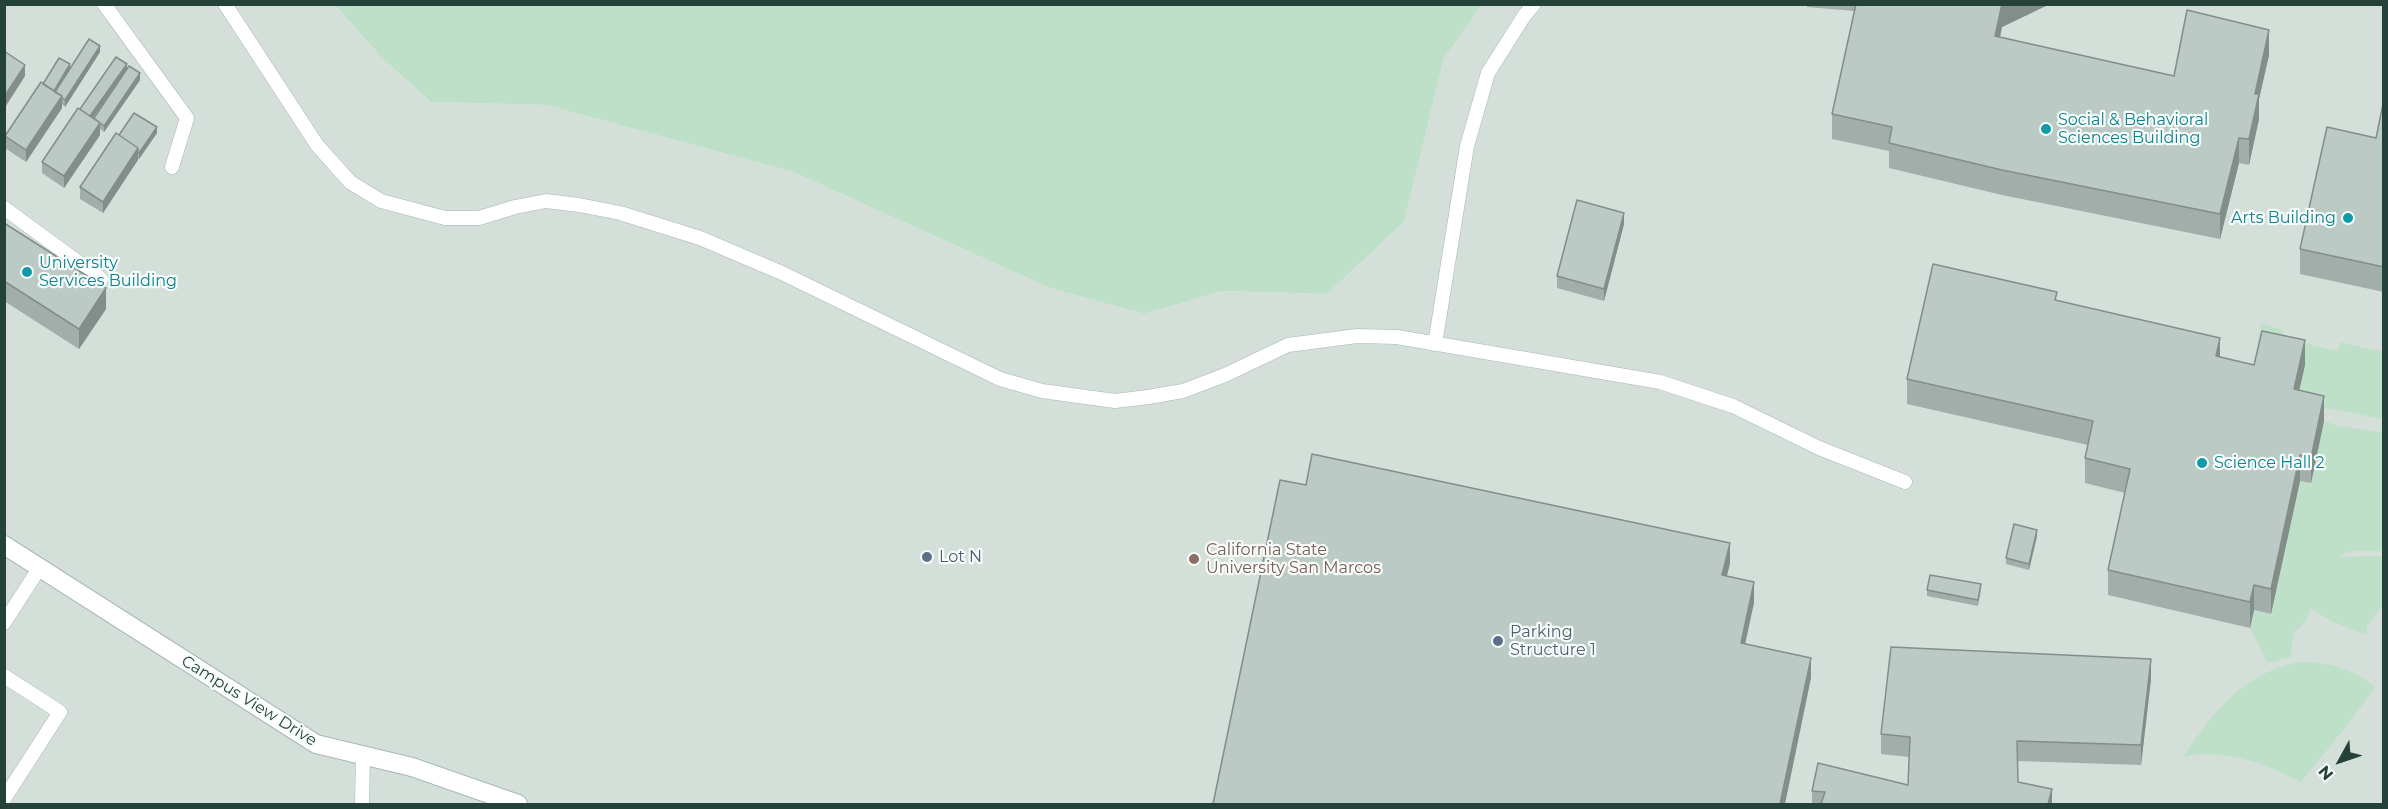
<!DOCTYPE html>
<html>
<head>
<meta charset="utf-8">
<style>
	body { margin:0 }
	#map { position:relative; width:2388px; height:809px; overflow:hidden; background:#e6efeb; font-family:Montserrat,sans-serif }
	canvas { display:block }
	.frame { position:absolute; inset:0; border:6px solid #24423a; pointer-events:none }
	.north { position:absolute; left:2310px; top:731px; width:60px; height:60px; -webkit-text-stroke:4px #f7fbf9; paint-order:stroke; rotate:230deg; font-size:16px; font-weight:700; line-height:24px; text-align:center; color:#24423a }
	.north::after { content:''; display:block; margin:auto; width:21px; height:27px; background:#24423a; clip-path:polygon(50% 0,100% 100%,50% 72%,0 100%) }
</style>
</head>
<body>
<div id="map">
<canvas width="2388" height="809"></canvas>
<div class="frame"></div>
<div class="north">N</div>
</div>
<script>
const g = document.querySelector('canvas').getContext('2d');
g.lineJoin = 'round';
function fillPath(path, color) { g.fillStyle = color; g.fill(path, 'evenodd'); }
function strokePath(path, color, width, dash) { g.strokeStyle = color; g.lineWidth = width; g.lineCap = dash ? 'butt' : 'round'; g.setLineDash(dash || []); g.stroke(path); }
function write(font, color, halo, rows, align = 'center') {
  g.font = font + ' Montserrat,sans-serif'; g.lineWidth = 4.5; g.setLineDash([]); g.textBaseline = 'middle'; g.strokeStyle = halo; g.fillStyle = color; for (const [text, x, y, turn = 0] of rows) {
    g.save(); g.translate(x, y); g.rotate((+turn || 0) * Math.PI / 180); g.textAlign = isNaN(turn) ? turn : align; if (halo) g.strokeText(text, 0, 0); g.fillText(text, 0, 0); g.restore();
  }
}
const built = new Path2D(`
	M5 5H335L381 57 431 102 546 105 793 172 1050 288 1144 314 1222 291 1327 294 1404 222 1444 58 1482 5H2383V804H5Z`);
const green = new Path2D(`
	M335 5H1482L1444 58 1404 222 1327 294 1222 291 1144 314 1050 288 793 172 546 105 431 102 381 57Z
	M2261 323 2283 330 2282 338 2337 351 2340 342 2383 352V419L2297 403 2305 365 2266 346 2257 345Z
	M2324 421 2340 426 2383 433V551C2369 553 2350 547 2338 557L2383 556V605L2367 626V635L2333 622 2310 608 2306 621 2294 633 2290 657 2268 663 2250 628 2254 610 2271 614 2300 481Z
	M2300 662C2328 661 2353 669 2375 687L2348 724 2301 782C2260 762 2230 750 2184 756 2213 711 2246 671 2300 662Z`);
const lane = new Path2D(`
	M104 4 187 118 172 167
	M225 4 317 145 350 182 381 201 445 218H479L515 207 546 201 579 205 620 213 700 238 782 273 1000 379 1042 391 1115 401 1148 397 1183 391 1225 375 1288 345 1357 336 1397 337 1660 382 1733 406 1819 448 1905 482
	M4 208 101 279
	M1435 344 1467 146 1488 73 1524 16 1534 4
	M4 623 40 567
	M4 676 60 712 4 799
	M362 804 363 756`);
const street = new Path2D(`
	M4 545 316 744 412 767`);
const secondary = new Path2D(`
	M412 767 518 804`);
const wall = new Path2D(`
	M1807 4H2050L2002 27 2000 37 2174 76 2269 55 2259 99V119L2249 165 2239 163 2220 239 2002 195 1889 168V151L1832 139V114L1854 11 1807 7Z
	M100 52 65 107 62 104V108L26 162 5 148V136L43 84Z
	M127 70 140 80 104 132 100 129V135L64 188 42 173V162L80 109ZM113 89 94 118H93Z
	M2384 104V292L2300 274V249L2376 138Z
	M157 133 139 159H138L103 213 80 199V187L119 135Z
	M4 223 106 309 79 349 4 301Z
	M1624 224 1604 301 1557 288V276Z
	M2057 301 2220 357 2254 365H2305L2299 390 2324 421 2311 483 2300 481 2271 614 2254 610 2250 628 2108 595V570L2125 493 2085 483V458L2088 445 1907 404V379Z
	M2037 536 2029 570 2006 564V558Z
	M1927 590H1981L1978 606 1927 596Z
	M2151 679 2141 765 2017 761 2018 782 2052 804H1812V791L1908 785 1909 757 1881 754V734Z`);
const shadedWall = new Path2D(`
	M2002 4H2050L2002 27 1995 61V36Z
	M2269 30V55L2259 99V119L2249 165V139L2255 94Z
	M100 46V52L65 107V100Z
	M70 64V70L54 93 53 92Z
	M127 64V70L89 123V117Z
	M25 65V76L4 109V97Z
	M140 73V80L104 132V126Z
	M62 96V108L26 162V150Z
	M100 123V135L64 188V176Z
	M157 127V133L139 159V153Z
	M2239 138V163L2220 239V214Z
	M138 148V160L103 213V202Z
	M1624 213V224L1604 301V289Z
	M106 288V309L79 349V329Z
	M2220 338V363L2216 356Z
	M2305 340V365L2294 414V389Z
	M2324 396V421L2311 483V458Z
	M2300 455V481L2271 614V589Z
	M2037 530V536L2029 570V564Z
	M1730 543V564L1722 595V575Z
	M1754 582V603L1741 663V643Z
	M2254 585V610L2250 628V602Z
	M1811 658V678L1785 804H1780Z
	M2151 659V679L2141 765V745Z
	M2052 789V804H2048Z`);
const building = new Path2D(`
	M1856 4H2002L1995 36 2174 76 2187 10 2269 30 2255 94H2259L2249 139 2239 138 2220 214 2002 170 1889 143 1892 127 1832 114Z
	M89 39 100 46 65 100 62 98V96L55 92Z
	M4 51 25 65 4 97Z
	M116 57 127 64 90 116 80 109Z
	M59 58 70 64 54 91 43 84Z
	M129 66 140 73 104 126 94 118Z
	M41 82 62 96 26 150 5 136Z
	M2383 104 2384 267 2300 249 2327 127 2376 138Z
	M78 108 100 123 64 176 42 162Z
	M134 113 157 127 139 153H138V148L119 135Z
	M116 133 138 148 103 202 80 187Z
	M1577 200 1624 213 1604 289 1557 276Z
	M4 223 106 288 79 329 4 281Z
	M1933 264 2057 292 2055 300 2220 338 2216 356 2254 365 2262 331 2305 340 2294 389 2324 396 2311 458 2300 455 2271 589 2254 585 2250 602 2108 570 2130 469 2085 458 2093 421 1907 379Z
	M1312 454 1730 543 1722 575 1754 582 1741 643 1811 658 1780 804H1213L1280 480 1306 485Z
	M2014 524 2037 530 2029 564 2006 558Z
	M1930 575 1981 584 1978 600 1927 590Z
	M1891 647 2151 659 2141 745 2017 741 2018 782 2052 789 2048 804H1821L1825 792 1812 791 1818 763 1908 785 1910 737 1881 734Z`);
const markers = [
	[2046,129,6,"#0f9aa8"],
	[2348,218,6,"#0f9aa8"],
	[27,272,6,"#0f9aa8"],
	[2202,463,6,"#0f9aa8"],
	[927,557,6,"#5c6f8a"],
	[1194,559,6,"#8d6e63"],
	[1498,641,6,"#5c6f8a"]
];
const cultureNames = [
	["Social & Behavioral",2058,120],
	["Sciences Building",2058,138],
	["Arts Building",2336,218,"right"],
	["University",39,263],
	["Services Building",39,281],
	["Science Hall 2",2214,463]
];
const educationNames = [
	["California State",1206,550],
	["University San Marcos",1206,568]
];
const serviceNames = [
	["Lot N",939,557],
	["Parking",1510,632],
	["Structure 1",1510,650]
];
const streetNames = [
	["Campus View Drive",249,701,32]
];
fillPath(built, '#d4dfda');
fillPath(green, '#bfe0c8');
strokePath(lane, '#a8b8b2', 15);
strokePath(street, '#a8b8b2', 20);
strokePath(secondary, '#a4bbb3', 20);
strokePath(lane, '#fff', 14);
strokePath(street, '#fff', 18);
strokePath(secondary, '#fff', 18);
fillPath(wall, '#a1aea9');
fillPath(shadedWall, '#838d89');
fillPath(building, '#bbcac4');
strokePath(building, '#838d89', 1.5);
for (const [x, y, r, color] of markers) { const dot = new Path2D(); dot.arc(x, y, r, 0, 2 * Math.PI); g.fillStyle = color; g.fill(dot); strokePath(dot, '#f7fbf9', 2); }
write('16px', '#0d838f', '#f7fbf9', cultureNames, 'left');
write('16px', '#785e54', '#f7fbf9', educationNames, 'left');
write('16px', '#4e5e75', '#f7fbf9', serviceNames, 'left');
write('16px', '#24423a', '#f7fbf9', streetNames);
</script>
</body>
</html>
